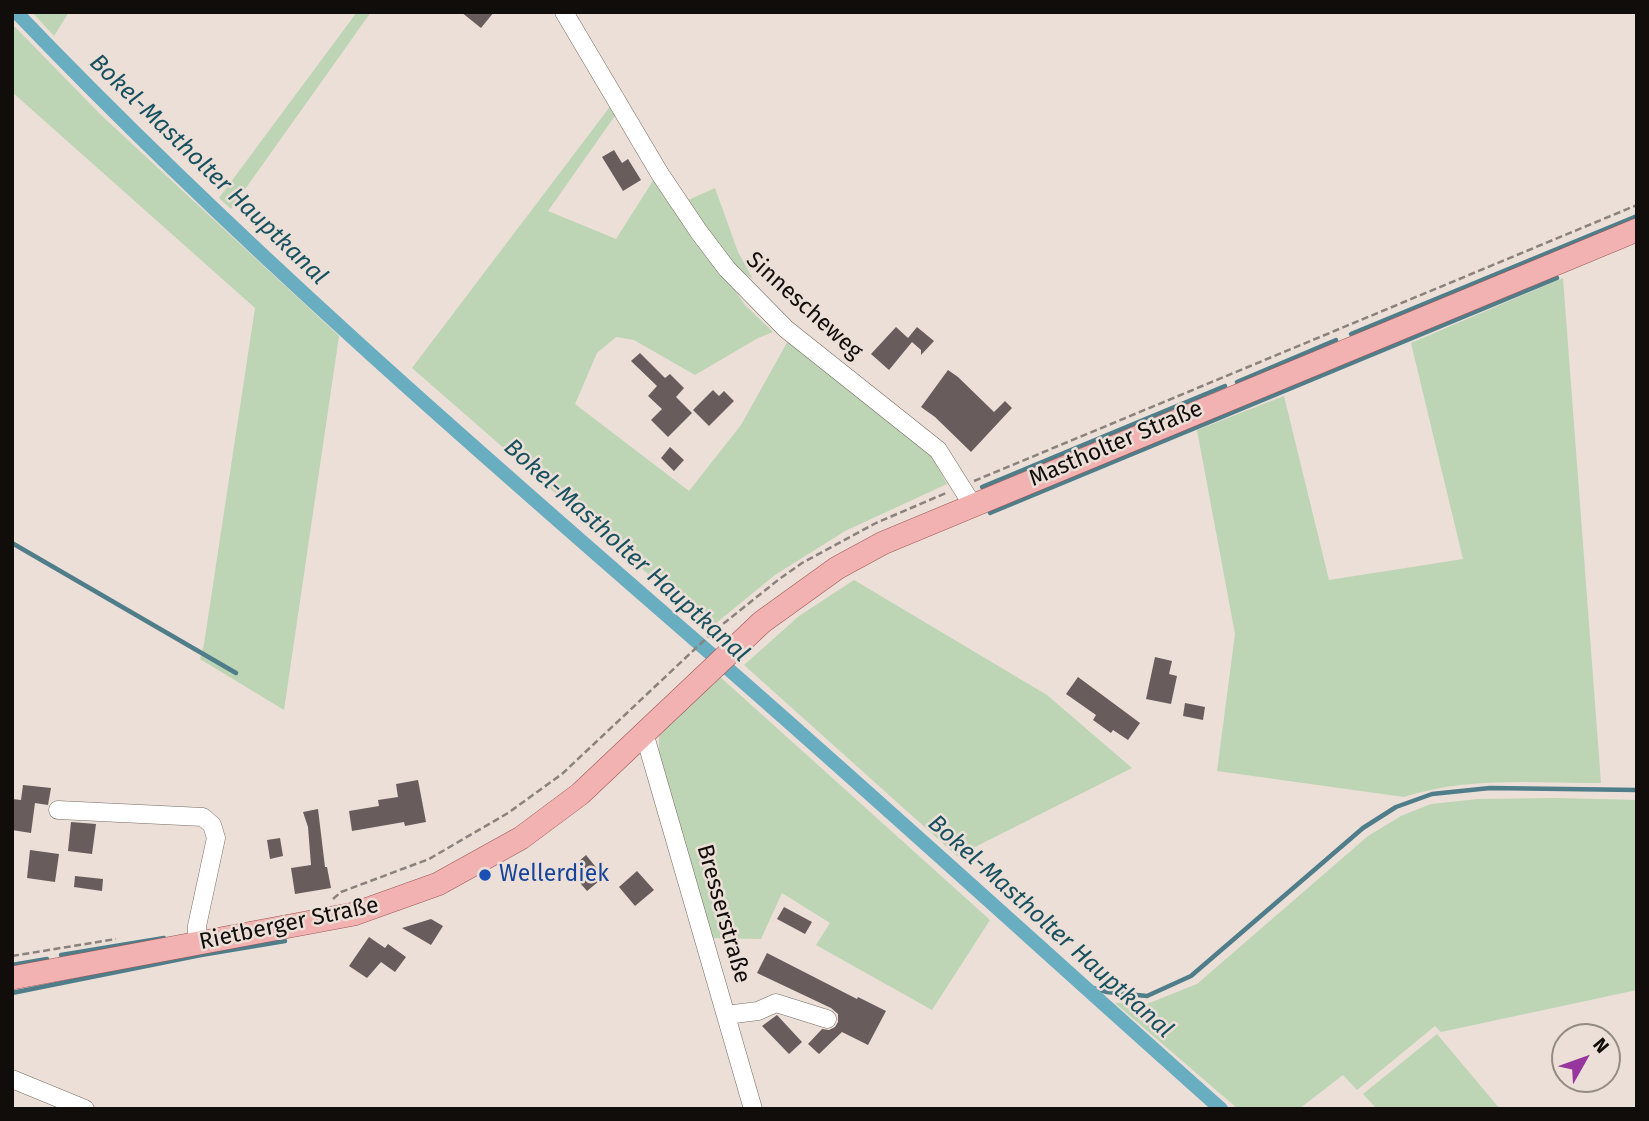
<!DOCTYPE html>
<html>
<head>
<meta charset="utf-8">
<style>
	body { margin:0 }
	#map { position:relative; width:1649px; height:1121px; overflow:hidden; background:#ebdfd7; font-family:"Fira Sans",sans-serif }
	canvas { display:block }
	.frame { position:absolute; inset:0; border:14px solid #110d0b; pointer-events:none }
	.north { position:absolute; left:1551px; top:1023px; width:70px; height:70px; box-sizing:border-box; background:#ebdfd7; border:2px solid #948b85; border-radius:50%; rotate:50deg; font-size:19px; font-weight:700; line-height:28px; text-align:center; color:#110d0b }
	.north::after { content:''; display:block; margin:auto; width:24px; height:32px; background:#96369e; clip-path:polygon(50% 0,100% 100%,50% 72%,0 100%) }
</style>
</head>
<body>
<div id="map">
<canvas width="1649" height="1121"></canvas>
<div class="frame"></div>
<div class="north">N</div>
</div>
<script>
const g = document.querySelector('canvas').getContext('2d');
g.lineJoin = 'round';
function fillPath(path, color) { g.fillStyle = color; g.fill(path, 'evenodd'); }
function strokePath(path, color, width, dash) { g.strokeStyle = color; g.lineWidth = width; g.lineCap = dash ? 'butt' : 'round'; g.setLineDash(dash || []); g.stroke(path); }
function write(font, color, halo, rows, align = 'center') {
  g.font = font + ' "Fira Sans",sans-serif'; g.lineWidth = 5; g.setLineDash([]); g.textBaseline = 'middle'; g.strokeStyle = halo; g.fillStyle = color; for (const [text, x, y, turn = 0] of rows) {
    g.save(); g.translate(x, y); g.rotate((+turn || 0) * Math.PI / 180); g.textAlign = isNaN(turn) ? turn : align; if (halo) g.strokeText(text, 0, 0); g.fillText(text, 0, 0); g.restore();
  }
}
const green = new Path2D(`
	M32 12H69L54 36Z
	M357 12H371L231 209 219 198Z
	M12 24 102 116 339 336 284 710 200 659 204 644 255 308 12 92Z
	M612 104 617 113 548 211 616 239 656 176 745 305 773 332 758 338 695 375 634 340 616 337 597 353 575 404 689 491 741 425 789 339 932 456 947 484 845 531 775 575 710 628 412 368Z
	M715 188 738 252 753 279 731 264 686 201Z
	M1563 278 1601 783C1535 783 1468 776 1404 797L1217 771 1235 634 1197 430 1284 396 1329 580 1463 559 1411 343Z
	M854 580 1047 695 1132 768 957 856 744 665 799 616Z
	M718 675 990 920 932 1010 816 945 830 923 782 893 761 939 711 938 659 757V735L667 721Z
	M1556 798 1637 800V990L1441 1032 1435 1026 1357 1090 1343 1075 1299 1109H1238L1115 1003 1147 1004 1197 984 1368 836 1401 816 1431 804 1478 799Z
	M1437 1034 1500 1109H1377L1363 1094Z`);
const stream = new Path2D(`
	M1351 334 1637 216
	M1237 382 1336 340
	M982 487 1225 386
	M990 513 1557 278
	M12 543 236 673
	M61 955 164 938
	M12 965 47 959
	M1082 985 1107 992 1147 996 1191 976 1363 828 1396 807 1432 794 1490 788 1637 790
	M12 993 201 955 285 941`);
const canal = new Path2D(`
	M16 12C239 245 483 456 726 667 892 812 1056 962 1221 1109`);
const building = new Path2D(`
	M461 12H494L481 28Z
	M614 150 622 163 628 159 641 180 623 191 602 157Z
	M896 327 908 338 917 327 934 341 921 355V350L912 342 889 370 871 354Z
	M640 353 665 378 670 374 684 388 676 397 692 413 668 437 651 420 662 409 648 396 657 386 631 361Z
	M948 370 958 377 994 412 1005 401 1012 408 971 452 935 417 921 407Z
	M713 390 719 396 724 391 734 401 709 426 693 410Z
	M670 447 684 460 674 471 661 458Z
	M1155 657 1172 661 1169 674 1177 676 1171 704 1146 699Z
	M1078 677 1140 723 1128 740 1113 730 1111 733 1093 720 1096 715 1066 694Z
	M1185 703 1205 707 1203 720 1183 716Z
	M418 780 426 822 405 826 404 822 352 831 349 811 379 806 378 800 398 797 396 784Z
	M23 785 51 788 48 805 35 803 31 833 12 830V799L21 800Z
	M318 809 325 867H327L331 888 295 894 291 868 311 865 308 827 303 812Z
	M71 822 96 824 92 854 68 851Z
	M280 838 283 856 270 859 267 840Z
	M30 850 59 854 55 882 27 878Z
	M586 855 604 877 587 891 569 870Z
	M637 871 654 890 635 906 619 887Z
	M75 876 103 879 102 891 74 887Z
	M784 907 812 922 805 934 777 919Z
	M431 919 443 926 431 945 402 928Z
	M369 937 385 948 388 944 406 957 395 972 381 962 367 978 349 966Z
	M767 953 857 999 858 997 886 1011 868 1045 842 1032 819 1054 808 1044 822 1029 829 1030 835 1027 838 1022V1014L831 1008 757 973Z
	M777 1015 802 1042 789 1054 762 1026Z`);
const path = new Path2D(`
	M974 481 1637 205
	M333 899 341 892 429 859 508 813 562 774 713 632 778 580 802 563 876 523 946 493
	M12 956 116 939`);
const minor = new Path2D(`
	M564 12 660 174 699 232 727 269 786 329 938 450 972 504
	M642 735 647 743 753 1109
	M58 810 203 817 212 825 216 838 197 926V944
	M726 1015 758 1011 776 1003 827 1019
	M12 1079 85 1109`);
const major = new Path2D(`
	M12 978 354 914 438 884 521 838 580 794 762 622 837 568 883 543 1637 230`);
const markers = [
	[485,875,7,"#1a4fb4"]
];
const streetNames = [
	["Sinnescheweg",804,306,42],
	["Mastholter Straße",1116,444,-23],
	["Bresserstraße",723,914,74],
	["Rietberger Straße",289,924,-12]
];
const transitNames = [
	["Wellerdiek",499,875]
];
const waterNames = [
	["Bokel-Mastholter Hauptkanal",208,170,44],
	["Bokel-Mastholter Hauptkanal",626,551,42],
	["Bokel-Mastholter Hauptkanal",1050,927,42]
];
fillPath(green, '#bdd5b4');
strokePath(stream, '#4f7d8a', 4.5);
strokePath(canal, '#69adc1', 14);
fillPath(building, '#695c5c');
strokePath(minor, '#756b64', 19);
strokePath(major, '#9d5755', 24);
strokePath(path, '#8b827d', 2.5, [7, 3.5]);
strokePath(minor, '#fff', 18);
strokePath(major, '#f2b2b1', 23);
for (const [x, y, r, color] of markers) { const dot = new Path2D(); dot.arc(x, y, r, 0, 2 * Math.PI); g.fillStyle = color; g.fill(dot); strokePath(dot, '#ebdfd7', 2.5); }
write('23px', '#110d0b', '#ebdfd7', streetNames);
write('23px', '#164399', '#ebdfd7', transitNames, 'left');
write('italic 24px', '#17505f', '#ebdfd7', waterNames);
</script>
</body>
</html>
